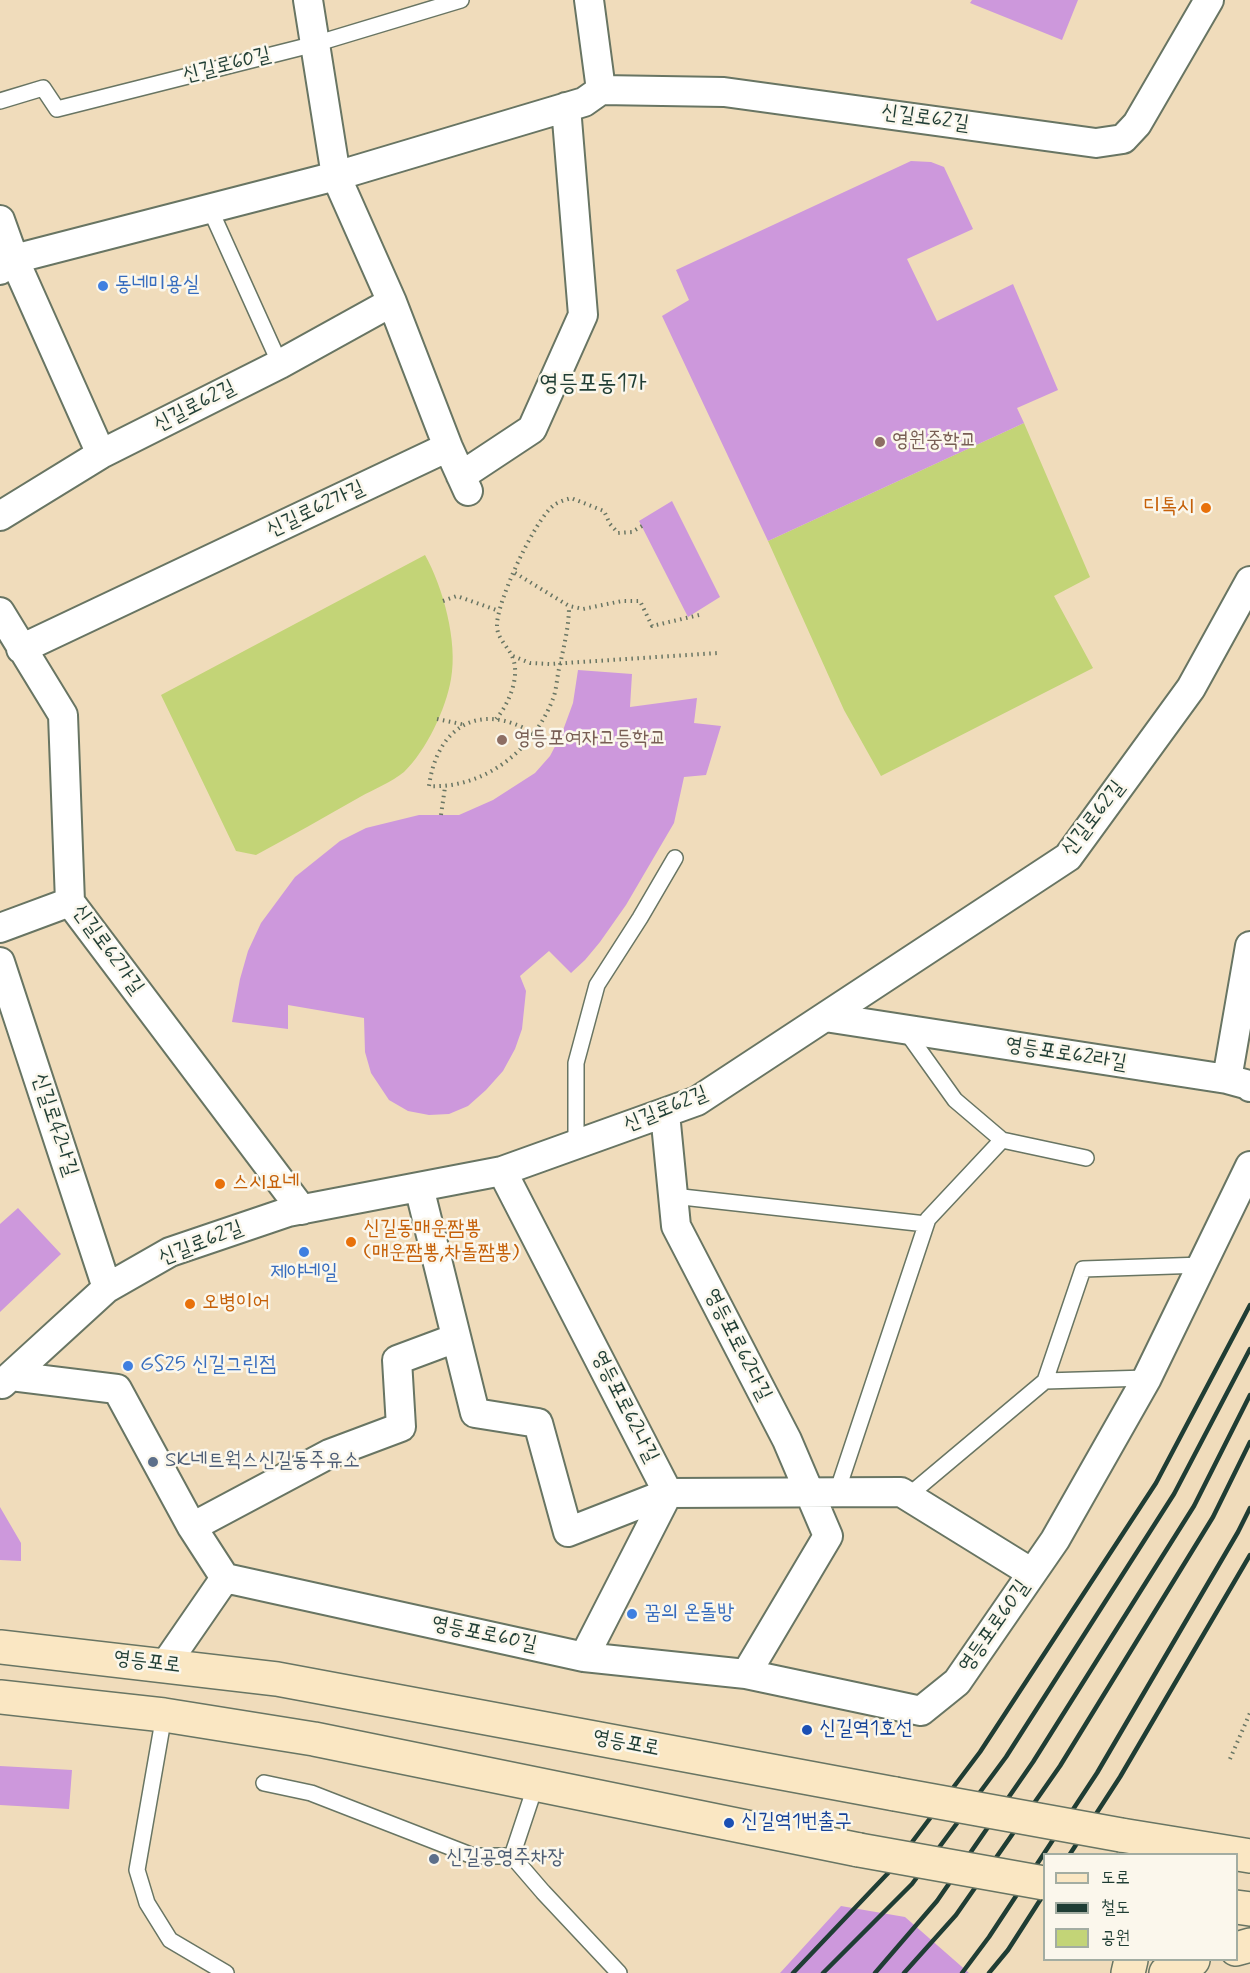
<!DOCTYPE html>
<html>
<head>
<meta charset="utf-8">
<style>
	body { margin:0 }
	#map { position:relative; width:1250px; height:1973px; overflow:hidden; background:#f0dcbb; font-family:Mynerve,"Poor Story",sans-serif }
	canvas { display:block }
	.legend { position:absolute; left:1043px; top:1853px; width:195px; height:108px; box-sizing:border-box; background:#fbf7ec; border:2px solid #a3ada2; margin:0; padding:8px 10px; list-style:none; font-size:18px; color:#1f3d34 }
	.legend li { display:flex; align-items:center; gap:12px; height:30px }
	.legend b { width:30px; border:2px solid #a3ada2 }
</style>
</head>
<body>
<div id="map">
<canvas width="1250" height="1973"></canvas>
<ul class="legend">
<li><b style="height:8px;background:#fae7c3"></b>도로</li>
<li><b style="height:8px;background:#1f3d34"></b>철도</li>
<li><b style="height:16px;background:#c3d477"></b>공원</li>
</ul>
</div>
<script>
const g = document.querySelector('canvas').getContext('2d');
g.lineJoin = 'round';
function fillPath(path, color) { g.fillStyle = color; g.fill(path, 'evenodd'); }
function strokePath(path, color, width, dash) { g.strokeStyle = color; g.lineWidth = width; g.lineCap = dash ? 'butt' : 'round'; g.setLineDash(dash || []); g.stroke(path); }
function write(font, color, halo, rows, align = 'center') {
  g.font = font + ' Mynerve,"Poor Story",sans-serif'; g.lineWidth = 5; g.setLineDash([]); g.textBaseline = 'middle'; g.strokeStyle = halo; g.fillStyle = color; for (const [text, x, y, turn = 0] of rows) {
    g.save(); g.translate(x, y); g.rotate((+turn || 0) * Math.PI / 180); g.textAlign = isNaN(turn) ? turn : align; if (halo) g.strokeText(text, 0, 0); g.fillText(text, 0, 0); g.restore();
  }
}
const green = new Path2D(`
	M1024 423 1090 577 1054 596 1093 668 881 776 844 710 768 541Z
	M425 555C443 587 458 642 451 679 446 709 426 751 404 772 392 782 374 789 360 797 325 817 291 836 256 855L236 851 161 695Z`);
const building = new Path2D(`
	M972 0H1078L1062 40 970 3Z
	M911 161 931 162 944 167 973 229 907 259 937 321 1013 284 1058 390 1017 408 1024 423 768 541 662 316 689 300 676 270Z
	M672 501 720 597 688 617 639 521Z
	M578 670 632 674 630 707 697 698 694 723 721 726 706 775 684 777 674 823 626 905 600 942 585 960 571 973 549 951 520 976 526 991 522 1029 515 1049 503 1071 486 1090 468 1106 449 1114 429 1115 408 1111 389 1100 371 1073 365 1052 364 1018 288 1005V1029L232 1022 240 979 248 951 261 923 295 877 340 841 366 828 419 815H459L493 800 535 773 550 756 562 733 573 703Z
	M18 1208 61 1254 0 1312V1224Z
	M0 1507 21 1543V1561L0 1560Z
	M0 1766 72 1770 69 1809 0 1805Z
	M841 1906 905 1917 969 1973H780Z`);
const path = new Path2D(`
	M515 573 569 606 583 609 622 601H640L652 626 699 615
	M443 601 457 596 499 611
	M513 656 530 663 550 664 718 653
	M437 719 466 725
	M496 719C509 704 522 674 511 654 506 645 497 637 497 626 496 603 535 519 554 505 558 502 565 500 571 498L604 511 610 524 618 533 632 532 642 526
	M533 733C480 701 437 726 429 786 485 789 535 749 554 696 557 686 557 675 560 665 564 645 569 627 569 606
	M441 815 445 787
	M1230 1759 1250 1713`);
const lane = new Path2D(`
	M0 101 43 88 57 109 315 44 461 0
	M210 209 280 364
	M905 1030 955 1100 1002 1140 1086 1158
	M576 1145V1063L597 985 640 918 675 858
	M673 1196 926 1224
	M1147 1378 1045 1381 1083 1269 1203 1265
	M837 1492 928 1219 1002 1140
	M908 1496 1045 1381
	M164 1715 137 1870 147 1903 170 1940 226 1973
	M264 1783 311 1793 473 1856H512
	M536 1784 512 1856 543 1892 619 1973`);
const street = new Path2D(`
	M308 0 336 176 392 302 448 447 468 491
	M589 0 601 90
	M0 220 14 259 101 454
	M0 270 14 259 336 176 584 102 601 90 724 92 1096 143 1123 139 1137 124 1209 0
	M461 476 532 429 583 315 566 107
	M0 516 101 454 280 364 392 302
	M0 612 63 715 70 902 302 1210
	M21 649 448 447
	M0 928 70 902
	M0 962 107 1288
	M825 1017 1227 1079 1249 1085 1250 1087
	M1227 1079 1250 946
	M665 1113 676 1226 787 1440 828 1536 746 1674
	M502 1171 668 1493 901 1492 1032 1573
	M419 1187 475 1413 538 1423 568 1532 668 1493
	M11 1376 117 1389 192 1527 225 1578 584 1657 746 1674 921 1711 957 1682 1055 1540 1147 1378 1250 1166
	M2 1384 107 1288 170 1252 288 1212 502 1171 697 1101 1068 857 1191 688 1250 581
	M192 1527 329 1454 401 1427 397 1360 456 1338
	M584 1657 668 1493
	M165 1665 225 1578`);
const secondary = new Path2D(`
	M0 1647 277 1679 895 1794
	M0 1697 164 1715 314 1739 859 1850
	M1121 1835 1250 1856
	M1236 1907 1250 1909
	M1236 1949 1250 1945
	M1128 1973 1131 1960
	M1166 1973 1179 1964 1193 1960`);
const rail = new Path2D(`
	M1070 1854 1120 1777 1250 1555
	M793 1973 891 1870 980 1752 1156 1483 1250 1305
	M823 1973 912 1884 1006 1757 1174 1494 1250 1349
	M875 1973 937 1901 1033 1762 1194 1506 1250 1395
	M904 1973 956 1915 1060 1766 1213 1517 1250 1442
	M962 1973 989 1937 1097 1773 1238 1532 1250 1508
	M989 1973 1008 1950 1044 1894`);
const secondaryBridge = new Path2D(`
	M895 1794 1121 1835
	M859 1850 1044 1883`);
const markers = [
	[103,286,6,"#3f7fe0"],
	[880,442,6,"#8d6e63"],
	[1206,508,6,"#e8710a"],
	[502,740,6,"#8d6e63"],
	[220,1184,6,"#e8710a"],
	[351,1242,6,"#e8710a"],
	[304,1252,6,"#3f7fe0"],
	[190,1304,6,"#e8710a"],
	[128,1366,6,"#3f7fe0"],
	[153,1462,6,"#5c6f8a"],
	[632,1614,6,"#3f7fe0"],
	[807,1730,6,"#1a4fb4"],
	[729,1823,6,"#1a4fb4"],
	[434,1859,6,"#5c6f8a"]
];
const streetNames = [
	["신길로60길",227,66,-14],
	["신길로62길",925,119,8],
	["신길로62길",195,407,-27],
	["신길로62가길",316,510,-25],
	["신길로62길",1094,819,-52],
	["신길로62가길",107,950,54],
	["영등포로62라길",1066,1055,9],
	["신길로62길",666,1110,-22],
	["신길로42나길",54,1125,72],
	["신길로62길",201,1244,-21],
	["영등포로62다길",737,1345,63],
	["영등포로62나길",624,1407,63],
	["영등포로60길",995,1627,-55],
	["영등포로60길",484,1635,12],
	["영등포로",147,1663,7],
	["영등포로",626,1744,11]
];
const shopNames = [
	["동네미용실",115,286],
	["제야네일",304,1274,"center"],
	["GS25 신길그린점",140,1366],
	["꿈의 온돌방",644,1614]
];
const educationNames = [
	["영원중학교",892,442],
	["영등포여자고등학교",514,740]
];
const foodNames = [
	["디톡시",1194,508,"right"],
	["스시요네",232,1184],
	["신길동매운짬뽕",363,1230],
	["(매운짬뽕,차돌짬뽕)",363,1254],
	["오병이어",202,1304]
];
const serviceNames = [
	["SK네트웍스신길동주유소",165,1462],
	["신길공영주차장",446,1859]
];
const transitNames = [
	["신길역1호선",819,1730],
	["신길역1번출구",741,1823]
];
const quarterNames = [
	["영등포동1가",593,385]
];
fillPath(green, '#c3d477');
fillPath(building, '#cd98dc');
strokePath(lane, '#687563', 18);
strokePath(street, '#687563', 32);
strokePath(secondary, '#687563', 36);
strokePath(path, '#687563', 4, [1.5, 4.5]);
strokePath(lane, '#fff', 15);
strokePath(street, '#fff', 28);
strokePath(secondary, '#fae7c3', 33);
strokePath(rail, '#1f3d34', 4.5);
strokePath(secondaryBridge, '#687563', 36, []);
strokePath(secondaryBridge, '#fae7c3', 33);
for (const [x, y, r, color] of markers) { const dot = new Path2D(); dot.arc(x, y, r, 0, 2 * Math.PI); g.fillStyle = color; g.fill(dot); strokePath(dot, '#fbf7ec', 2); }
write('21px', '#1f3d34', '#fbf7ec', streetNames);
write('21px', '#366cbe', '#fbf7ec', shopNames, 'left');
write('21px', '#785e54', '#fbf7ec', educationNames, 'left');
write('21px', '#c56008', '#fbf7ec', foodNames, 'left');
write('21px', '#4e5e75', '#fbf7ec', serviceNames, 'left');
write('21px', '#164399', '#fbf7ec', transitNames, 'left');
write('24px', '#1f3d34', '#fbf7ec', quarterNames);
</script>
</body>
</html>
